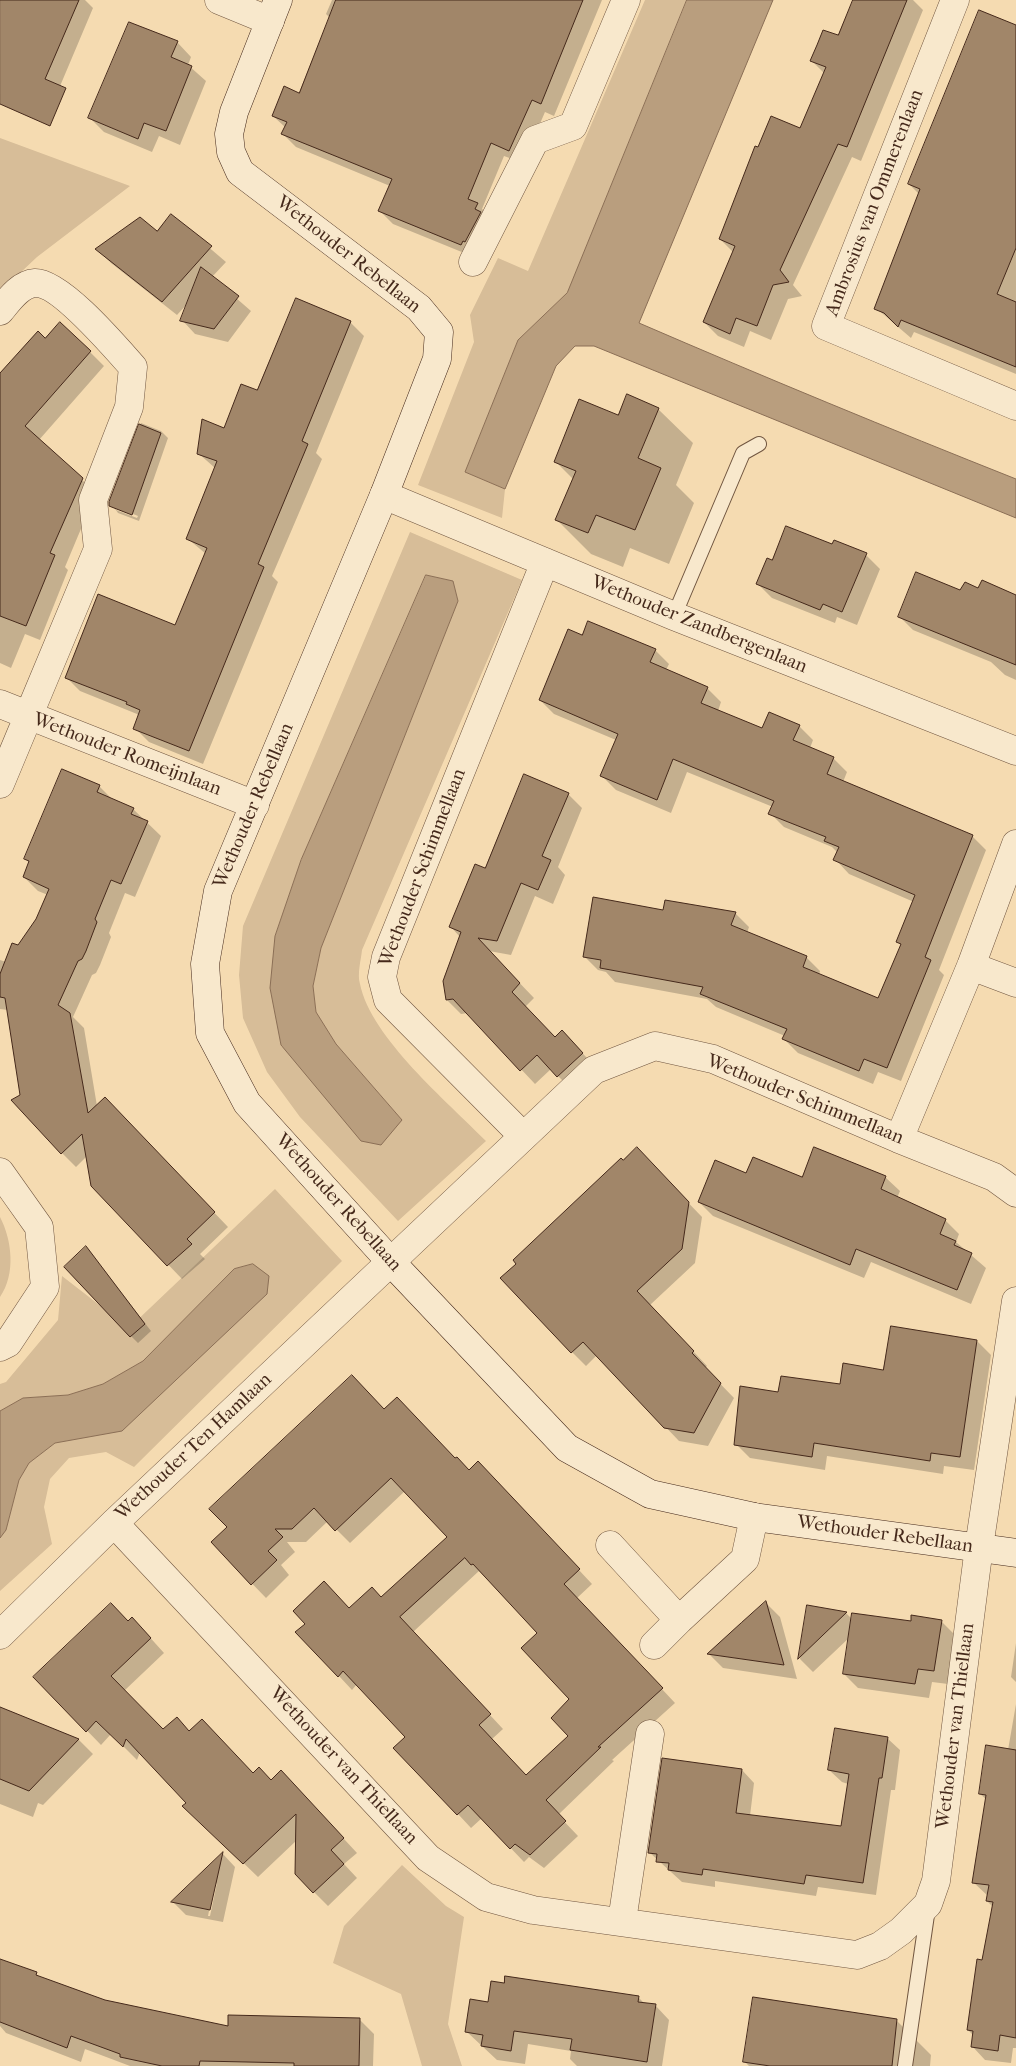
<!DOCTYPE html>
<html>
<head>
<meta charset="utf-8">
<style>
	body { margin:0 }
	canvas { display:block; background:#f5dbb1 }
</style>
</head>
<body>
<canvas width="1016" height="2066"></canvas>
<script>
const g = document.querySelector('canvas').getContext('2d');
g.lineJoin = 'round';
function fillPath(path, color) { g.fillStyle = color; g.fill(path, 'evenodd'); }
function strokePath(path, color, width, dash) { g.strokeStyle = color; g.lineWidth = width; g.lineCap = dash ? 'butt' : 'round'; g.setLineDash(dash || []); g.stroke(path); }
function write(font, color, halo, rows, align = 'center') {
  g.font = font + ' "IM FELL French Canon",serif'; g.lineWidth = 5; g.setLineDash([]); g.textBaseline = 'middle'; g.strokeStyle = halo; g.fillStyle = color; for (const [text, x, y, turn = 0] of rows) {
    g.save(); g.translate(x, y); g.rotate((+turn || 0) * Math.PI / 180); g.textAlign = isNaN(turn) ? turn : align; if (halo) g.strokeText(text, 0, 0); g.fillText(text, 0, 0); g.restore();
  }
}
const green = new Path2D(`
	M645 0H687L567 293 518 340 465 472 505 489 502 518 418 485 474 342 470 315 498 258 528 271Z
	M0 138 130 186 37 257 0 292Z
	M410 532 522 580 362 950C361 960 357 974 360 984 371 1038 448 1102 486 1141L398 1221 300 1117 267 1072 243 1018 239 975 243 926ZM426 575 453 581 458 601 321 948 313 986 316 1012 336 1044 402 1120 281 1046 275 936 301 860Z
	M275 1189 342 1261 134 1467 106 1452 69 1458 50 1479 44 1507 52 1544 0 1591V1538L6 1530 19 1480 29 1463 55 1443 85 1436 234 1269 143 1361 103 1384 68 1395 23 1398 0 1411V1384L6 1382 58 1320 62 1276 129 1328Z
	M0 1217C12 1240 16 1274 0 1297Z
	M402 1865 446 1906 464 1917 448 2024 462 2066H422L401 1994 333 1963 344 1926Z`);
const water = new Path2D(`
	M687 0H773L639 323C764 377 890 429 1016 479V518L594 346H575L556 366 505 489 465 472 518 340 567 293Z
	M426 575 453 581 458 601 321 948 313 986 316 1012 336 1044 402 1120 381 1145 361 1141 281 1045 270 988 275 936 301 860Z
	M253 1264 269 1276 267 1294 122 1431 55 1443 29 1463 19 1480 6 1530 0 1538V1411L23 1398 68 1395 103 1384 143 1361 234 1269Z`);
const shadow = new Path2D(`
	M0 0H85L93 8 55 98 0 78Z
	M332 0H602L554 116 545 112 523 163 504 156 482 209 491 217 474 257 393 224 380 211 390 186 296 147 283 134 286 128 273 116 300 94 330 18 326 14Z
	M854 0H913L923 10 861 161 852 157 793 285 802 296 788 299 771 340 750 331 744 347 718 336 704 322 733 252 720 239 758 148 801 130 824 73 812 61 838 37Z
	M1016 27V374L914 332 911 338 876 308 919 194 909 184Z
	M177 42 191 57 188 65 206 81 180 145 159 136 152 152 104 132 90 118Z
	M171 215 226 262 212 277 251 311 228 342 195 334 182 320 188 303 177 315 111 263 97 249 158 233Z
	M350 322 364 336 316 453 322 459 272 576 278 582 203 764 149 742 135 728 139 716 137 714 80 691 66 677 176 627 206 554 187 538 215 468 198 453Z
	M45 340 90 352 104 366 39 440 96 493 65 567 68 570 40 640 25 634 11 668 0 663V375Z
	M658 409 693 443 676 485 694 503 669 564 630 548 623 567 591 554 557 520 574 480 555 461Z
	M141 423 161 431 168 438 139 521 118 513 110 502ZM116 507 138 516 137 518 116 510Z
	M832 546 866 555 880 569 857 625 837 617 835 623 772 598 758 584 773 561Z
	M979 589 1016 596V680L1005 675 991 662 913 630 900 617 961 592Z
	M583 636 655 650 669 664 666 670 707 688 721 702 718 711 763 729 799 726 813 740 810 748 833 758 847 772 843 782 972 836 986 850 939 970 944 975 901 1081 878 1072 873 1084 798 1053 784 1039 785 1036 716 1007 707 999 615 982 606 972 598 970 584 956 664 911 666 902 735 913 749 927 747 933 806 957 820 971 819 975 879 999 901 945 898 942 914 902 849 874 835 859 838 853 832 847 784 827 770 813 773 807 687 772 671 813 616 790 602 776 616 740 554 714 540 700Z
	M99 786 113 800 133 809 161 836 135 897 125 893 109 933 111 937 100 965 96 973 92 975 73 1017 84 1028 97 1106 119 1113 228 1227 200 1254 205 1259 182 1279 92 1185 87 1156 76 1167 62 1153 22 1096 8 1010 0 1009V960L6 962 18 947 37 920 48 895 38 891 24 877 30 863 25 859Z
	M568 794 582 808 558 867 565 875 553 904 535 896 511 955 489 951 534 998 525 1007 555 1038 576 1046 596 1068 572 1090 551 1069 535 1084 468 1013 461 1014 447 1000 444 977 460 937 451 927 486 870Z
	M650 1163 702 1217 695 1263 650 1305 707 1366 705 1368 734 1398 708 1446 679 1441 597 1355 586 1366 572 1352Z
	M747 1174 803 1179 885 1177 900 1191 897 1198 945 1220 959 1234 956 1242 986 1268 971 1304 871 1262 864 1278 713 1216 699 1202Z
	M86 1247 151 1331 138 1343 131 1336Z
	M977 1341 991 1355 974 1470 944 1466 943 1474 827 1456 825 1470 750 1458 736 1444 779 1394 841 1385Z
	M385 1411 469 1471 492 1477 592 1584 577 1598 675 1703 612 1760 614 1761 558 1815 578 1836 544 1868 529 1857 524 1862 482 1818 471 1828 458 1814 407 1737 357 1684 352 1690 339 1676 350 1609 381 1599 449 1537 405 1491 350 1543 328 1521 306 1542H287L295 1552 281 1565 289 1575 266 1598 212 1542ZM479 1571 539 1633 570 1700 569 1736 526 1776 492 1739 503 1729 413 1632Z
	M766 1603 780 1617 797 1679 723 1668 709 1654Z
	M808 1607 846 1613 852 1619 912 1622 941 1621 955 1635 948 1684 932 1682 929 1698 858 1688 844 1674 850 1637 813 1672 800 1659Z
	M129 1623 146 1633 164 1653 124 1691 164 1731 190 1732 254 1774 271 1781 295 1786 357 1853 344 1864 357 1878 328 1906 314 1892 297 1840 258 1877 184 1806 188 1803 140 1752 137 1760 111 1734 101 1745 35 1677Z
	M1016 1643V1682L1011 1677Z
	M1016 1704V2048H1013L1011 2063 985 2060 972 2046 974 2036 968 2030 993 1907 987 1901 988 1896 973 1882 987 1800 980 1794 1008 1750Z
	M0 1708 79 1740 93 1754 43 1805 38 1803 33 1817 0 1804Z
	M887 1738 900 1750 895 1790H891L876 1895 818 1887 816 1896 715 1881V1887L682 1882 649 1852 742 1770 754 1783 750 1816 842 1828 848 1784 842 1782 829 1770Z
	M223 1854 235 1867 223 1922 186 1915 173 1902ZM217 1883 210 1916H208L214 1886Z
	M0 1960 36 1974 41 1978 105 2001 229 2028 360 2020 374 2034 373 2066H130L85 2049 81 2062 6 2033 0 2026Z
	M638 1997 645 2004 655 2005 669 2020 662 2066H577L570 2059 571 2051 528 2044 525 2064 497 2060 467 2032 489 2003Z
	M896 2020 931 2055 930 2066H749L744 2061Z`);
const building = new Path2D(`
	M0 0H79L45 79 66 88 50 126 0 104Z
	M336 0H583L541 104 532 100 509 151 491 143 468 199 478 203 475 209 481 212 465 242 463 241 461 245 378 211 392 179 281 134 287 122 272 116 284 86 299 93Z
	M853 0H907L847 147 838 144 780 270 789 282 773 285 757 326 736 318 730 334 703 322 735 246 719 239 755 146 758 147 771 116 800 128 826 67 810 61 817 45 823 30 838 35Z
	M979 10 1016 25V248L997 294 1016 302V367L901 320 898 327 884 313 874 309 920 189 908 184Z
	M129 22 178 41 171 57 192 66 166 131 144 123 138 139 88 118Z
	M171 214 212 246 162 302 95 249 140 217 157 231Z
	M201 267 239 296 214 329 180 321Z
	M296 298 351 321 302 441 308 444 258 564 264 567 189 751 133 729 140 710 126 704 127 702 65 678 98 594 175 625 207 548 186 539 217 461 197 454 202 419 224 428 241 384 257 390Z
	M60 322 91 351 25 426 83 478 50 553 55 555 26 626 0 616V373L38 331 45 338Z
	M627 394 659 408 638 458 661 468 635 530 596 515 588 533 555 520 576 471 554 462 579 399 618 415Z
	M139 424 161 433 132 515 109 506V502Z
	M786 526 832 544 834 540 867 553 842 612 823 604 820 610 756 584 767 558 772 560Z
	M916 572 960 590 965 582 978 588 982 580 1016 595V665L898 617Z
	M588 621 656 649 650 662 708 687 701 703 762 728 769 712 800 725 793 740 834 757 827 774 973 835 925 957 931 960 887 1068 864 1059 859 1071 782 1039 787 1029 700 994 703 987 600 968 601 960 583 957 593 897 663 910 665 900 736 912 731 925 807 956 803 967 878 998 901 944 896 942 915 895 833 860 839 847 824 841 826 837 768 814 774 801 673 759 657 800 600 776 618 734 539 700 568 629 582 635Z
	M62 769 100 785 97 792 134 808 131 814 148 821 121 884 111 880 95 919 97 922 86 951 82 959 78 961 58 1005 70 1013 88 1113 105 1097 215 1212 187 1239 192 1244 167 1266 91 1186 82 1134 61 1154 11 1100 20 1095 5 998 0 997V974L12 943 18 945 36 919 49 889 23 877 29 861 24 859Z
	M524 774 569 793 542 856 551 860 538 890 521 883 497 941 478 938 520 983 512 992 555 1037 562 1030 583 1053 557 1077 537 1055 520 1071 453 999 446 1000 443 981 461 932 449 927 475 864 485 868Z
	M637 1147 689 1202 682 1249 637 1291 694 1351 692 1353 721 1383 694 1433 664 1428 583 1342 571 1353 500 1278 516 1264 513 1260 621 1158 623 1160Z
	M814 1147 886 1176 881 1189 946 1219 940 1234 956 1241 954 1245 972 1253 957 1290 856 1249 850 1265 698 1202 715 1160 746 1173 753 1157 802 1177Z
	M86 1246 145 1324 130 1337 64 1267Z
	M891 1326 977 1340 960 1457 931 1453 930 1461 814 1443 812 1457 734 1445 740 1386 778 1392 781 1376 840 1384 843 1363 883 1370Z
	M352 1375 384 1409 397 1397 455 1458 457 1457 469 1470 478 1461 580 1569 564 1584 663 1688 598 1747H601L546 1800 566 1821 530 1855 515 1844 510 1849 468 1805 457 1815 393 1748 405 1737 343 1671 338 1677 295 1632 305 1624 293 1611 324 1581 349 1608 372 1587 381 1597 447 1537 391 1478 335 1531 314 1508 292 1529H275L283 1537 268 1551 277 1560 251 1585 211 1542 227 1527 209 1509ZM465 1558 471 1565 473 1564 537 1633 521 1648 569 1699 551 1718 568 1736 526 1775 479 1725 491 1714 400 1617Z
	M766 1601 784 1665 707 1654 741 1623Z
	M111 1603 128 1621 132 1617 151 1638 111 1676 163 1729 177 1717 189 1731 202 1719 253 1773 259 1767 271 1780 281 1770 344 1838 331 1850 344 1864 313 1893 295 1874 296 1814 243 1864 182 1806 186 1803 126 1739 123 1747 96 1721 86 1732 33 1677Z
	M807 1605 847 1612 798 1659Z
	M852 1613 911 1621V1615L942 1620 934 1671 918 1669 915 1684 843 1674Z
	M0 1707 79 1739 29 1791 0 1779Z
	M835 1728 888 1737 882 1778H879L863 1883 806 1875 804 1884 703 1869 702 1875 668 1870 669 1863 656 1862 657 1854 648 1853 662 1758 742 1769 736 1813 841 1826 849 1774 828 1770Z
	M986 1745 1016 1750V2038L1000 2035 998 2051 971 2047 973 2031 967 2030 977 1959 982 1960 993 1902 986 1901 989 1885 972 1883 986 1795 979 1794Z
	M223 1852 210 1910 171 1902Z
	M0 1959 37 1972 36 1975 105 2000 228 2026V2015L360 2018 359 2066H294V2063L200 2061 199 2066H162L120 2057V2054L71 2036 67 2048 0 2022Z
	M505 1976 639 1996 638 2002 656 2004 647 2062 570 2050 572 2039 514 2031 511 2051 481 2046 483 2035 465 2032 470 1999 488 2002 491 1981 504 1983Z
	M753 1997 897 2019 892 2066H770L743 2062Z`);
const lane = new Path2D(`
	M674 616 743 453 759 444
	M905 2066 928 1908`);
const street = new Path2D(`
	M219 0 270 21
	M955 0 826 326 1016 406
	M473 262 535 140 573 126 626 0
	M0 311C9 300 20 284 35 283 60 282 116 348 133 367L129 407 93 500 98 549 0 784
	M384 495 674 616 1016 751
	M0 704 255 805
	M971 966 1016 983
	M522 1135 388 1000 382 977 386 957 545 562
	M899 1139 971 966 1016 844
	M0 1172 39 1227 45 1287 8 1343 0 1347
	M114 1523 428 1858 486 1897 533 1910 857 1955 880 1946 901 1931 928 1904 936 1881 979 1547 1016 1301
	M610 1545 679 1620 745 1559 754 1517
	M0 1635 114 1523 594 1070 655 1046 713 1059 899 1139 994 1177 1016 1193
	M654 1645 679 1620
	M622 1921 650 1734`);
const secondary = new Path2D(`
	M278 0 234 112 229 134 231 152 240 172 419 308 439 332 437 359 384 495 218 891 205 964 210 1033 247 1103 390 1261 567 1448 650 1494 754 1517 1016 1553`);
const streetNames = [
	["Ambrosius van Ommerenlaan",875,203,-69],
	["Wethouder Rebellaan",348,255,38],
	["Wethouder Zandbergenlaan",699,625,22],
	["Wethouder Romeijnlaan",127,755,21],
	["Wethouder Rebellaan",254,806,-67],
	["Wethouder Schimmellaan",423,868,-69],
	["Wethouder Schimmellaan",805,1100,22],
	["Wethouder Rebellaan",338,1203,48],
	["Wethouder Ten Hamlaan",194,1447,-43],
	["Wethouder Rebellaan",885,1535,8],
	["Wethouder van Thiellaan",956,1726,-83],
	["Wethouder van Thiellaan",343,1766,47]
];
fillPath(green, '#d7bd98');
fillPath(water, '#b99e7e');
strokePath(water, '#8b6f56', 1);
fillPath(shadow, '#0003');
fillPath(building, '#a18669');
strokePath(building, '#45291b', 1);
strokePath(lane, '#715640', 16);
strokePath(street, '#715640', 29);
strokePath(secondary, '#45291b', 29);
strokePath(lane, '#f8e8cc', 14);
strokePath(street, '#f8e8cc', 28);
strokePath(secondary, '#f8e8cc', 28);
write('19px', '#45291b', '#f8e8cc', streetNames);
</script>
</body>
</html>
